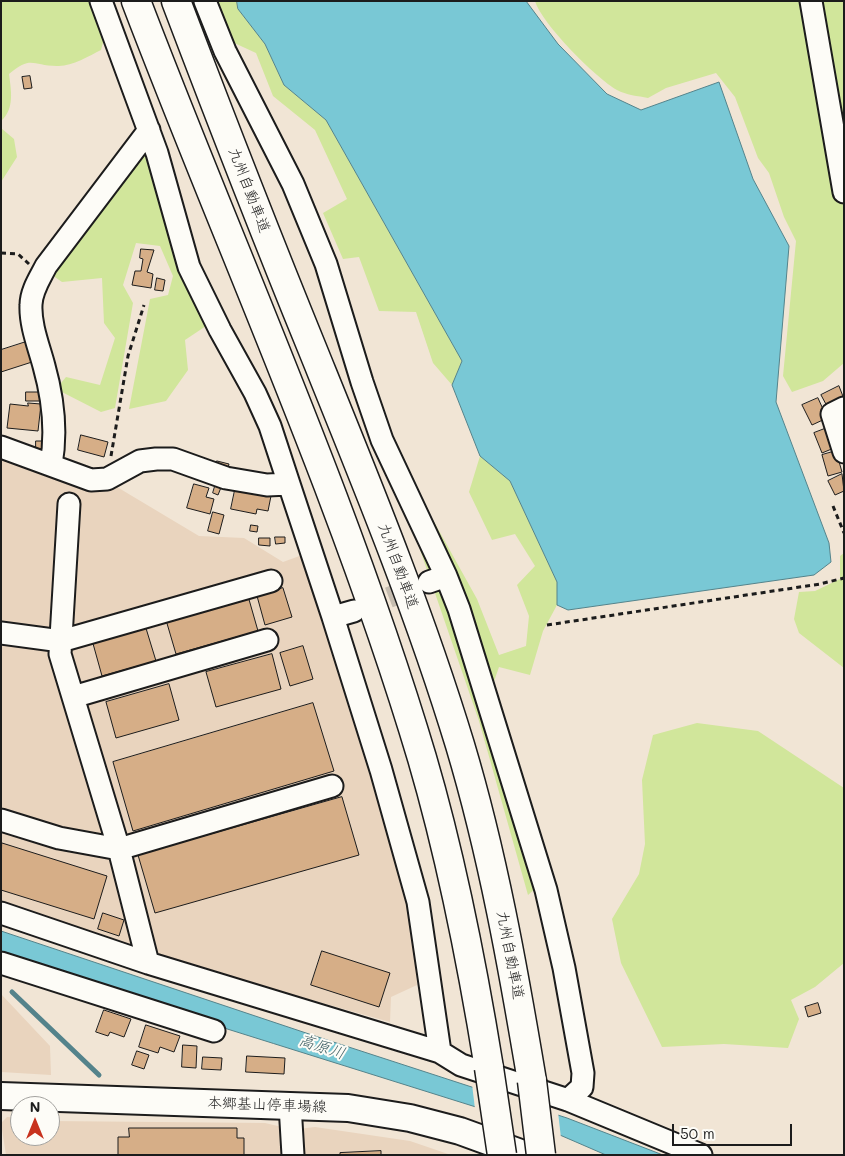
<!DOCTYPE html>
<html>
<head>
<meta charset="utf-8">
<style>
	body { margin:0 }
	#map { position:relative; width:845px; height:1156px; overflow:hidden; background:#f1e5d5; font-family:Mali,sans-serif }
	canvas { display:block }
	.frame { position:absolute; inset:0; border:2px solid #1c1c1c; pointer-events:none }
	.north { position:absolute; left:10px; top:1096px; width:50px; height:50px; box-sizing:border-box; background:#fdfcf7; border:1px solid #a3a29f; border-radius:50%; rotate:0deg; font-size:14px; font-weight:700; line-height:20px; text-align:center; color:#1c1c1c }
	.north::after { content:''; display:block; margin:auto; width:18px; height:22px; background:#c8321e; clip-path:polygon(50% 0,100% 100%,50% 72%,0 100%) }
	.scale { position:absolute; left:672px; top:1124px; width:120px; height:22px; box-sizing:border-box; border:2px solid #1c1c1c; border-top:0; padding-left:6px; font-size:15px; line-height:18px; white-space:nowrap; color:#1c1c1c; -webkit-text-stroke:4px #fdfcf7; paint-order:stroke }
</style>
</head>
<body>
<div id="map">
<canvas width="845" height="1156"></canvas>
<div class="frame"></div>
<div class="north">N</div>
<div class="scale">50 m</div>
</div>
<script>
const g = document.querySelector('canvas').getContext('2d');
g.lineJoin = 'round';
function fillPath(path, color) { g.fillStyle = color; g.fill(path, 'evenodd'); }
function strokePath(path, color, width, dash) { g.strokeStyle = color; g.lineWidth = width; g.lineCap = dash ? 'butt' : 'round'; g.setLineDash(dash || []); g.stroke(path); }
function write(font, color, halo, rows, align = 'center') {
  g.font = font + ' Mali,"Klee One",sans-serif'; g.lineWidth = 4; g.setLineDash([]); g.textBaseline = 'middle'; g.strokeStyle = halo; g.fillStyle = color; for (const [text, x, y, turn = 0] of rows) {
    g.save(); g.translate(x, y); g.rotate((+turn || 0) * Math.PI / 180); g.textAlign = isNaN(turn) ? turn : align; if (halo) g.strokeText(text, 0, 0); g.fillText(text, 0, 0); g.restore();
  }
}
const built = new Path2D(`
	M1 452 112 484 199 536 244 538 283 562 305 554 411 912 417 985 391 997 390 1022 115 945 1 905Z
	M1 994 50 1046 51 1075 1 1072Z
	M7 1117 20 1118V1136H50V1121L265 1123 282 1127 287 1155H6L1 1123Z
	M315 1127 410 1141 451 1155H300L298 1129Z`);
const green = new Path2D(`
	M1 1H96L106 31 101 50C89 56 71 67 57 66 32 66 32 55 9 74 11 90 15 109 1 121Z
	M212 1H237L238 9 265 44 284 85 326 120 462 361 452 385 433 363 416 312 379 311 359 257 343 259 323 213 347 199 315 130 273 96 256 53 230 41Z
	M535 1H844V363L823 381 792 392 783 376 796 241 784 217 769 173 758 158 735 97 716 73 666 88 648 98C638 96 626 95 617 90 596 78 542 24 535 1Z
	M1 128 14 139 17 157 1 182Z
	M141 153H153L209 324 185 340 188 370 166 401 129 409 150 299 168 295 173 276 160 246 136 243 123 285 133 303 115 408 101 412 56 389 66 377 100 385 115 338 104 323 102 278 62 282 49 273Z
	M480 456 510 481 557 582V605L543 631 530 675 499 667 491 690 548 877 528 895 479 721 405 506 408 475 477 599 499 655 526 646 529 616 517 585 535 566 515 534 492 540 469 492Z
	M844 553V668L799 633 794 619 799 592 815 591 840 579V556Z
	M697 723 758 731 844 788V963L815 987 791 1000 799 1019 788 1048 724 1044 662 1047 621 963 612 919 639 874 645 844 642 780 653 735Z`);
const water = new Path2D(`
	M237 1H526L558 44 607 94 641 110 719 82 753 179 789 246 776 402 829 543 831 562 814 575 568 610 557 605V582L510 481 480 456 452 385 462 361 326 120 284 85 265 44 238 9Z
	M1 931 321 1038 567 1118 663 1155H606L546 1129 1 958Z`);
const pier = new Path2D(`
	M472 1084 558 1112 561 1138 475 1109Z`);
const stream = new Path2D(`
	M12 992 99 1075`);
const building = new Path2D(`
	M30 76 32 88 24 89 22 77Z
	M141 249 154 250 147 272 153 274 151 288 132 285 135 271H141L143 259 140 258Z
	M157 278 165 280 163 291 155 290Z
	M26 342 32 362 1 372V350Z
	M839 386 844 399 828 408 821 395Z
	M26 392H42V401H26Z
	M818 398 827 418 812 425 802 405Z
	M28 403 41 404 38 431 7 428 10 404 28 406Z
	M827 428 834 448 822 453 814 433Z
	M81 435 108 442 104 457 78 450Z
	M36 441H46V449H36Z
	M836 451 842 472 828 476 822 455Z
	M217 461 229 464 227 472 215 468Z
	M842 474 844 491 835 495 828 481Z
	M216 483 222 485 218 495 213 493Z
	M194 484 209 488 206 497 214 499 210 514 187 508Z
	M235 490 255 494 256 491 271 496 268 511 257 509 256 514 231 509Z
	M213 512 224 515 219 534 208 531Z
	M251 525 258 526 257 532 250 531Z
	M275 537H285V543L276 544Z
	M259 538H270V546L259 545Z
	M283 588 292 617 265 625 257 596Z
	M248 596 258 631 176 654 166 620Z
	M145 625 156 661 102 676 92 640Z
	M303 646 313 679 290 686 280 653Z
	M272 654 281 689 216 707 206 672Z
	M169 684 179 720 116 738 106 702Z
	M313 703 334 771 133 831 113 762Z
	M342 797 359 855 155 913 138 855Z
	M2 843 107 876 94 919 1 890Z
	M103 913 124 920 119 936 98 929Z
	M322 951 390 973 379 1007 311 985Z
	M818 1003 821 1013 808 1017 805 1007Z
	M104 1010 131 1019 124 1037 110 1032 108 1036 96 1032Z
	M146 1025 180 1036 174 1052 160 1047 158 1053 139 1047Z
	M183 1045 197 1046 196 1068 182 1067Z
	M137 1051 149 1055 144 1069 132 1065Z
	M247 1056 285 1058 284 1074 246 1072Z
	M203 1057 222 1058 221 1070 202 1069Z
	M129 1128H237V1138H244V1155H118V1137H129Z
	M381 1151V1155H340V1153Z`);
const minorTunnel = new Path2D(`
	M359 609 421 585`);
const path = new Path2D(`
	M1 253 18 254 29 264
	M111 456 128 356 144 305
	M833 506 844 533
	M547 625 820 584 844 578`);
const minor = new Path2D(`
	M101 1 157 153 189 267 220 330 255 393 270 426 289 484
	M205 1 225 51 293 184 326 264 362 382 382 440 446 576
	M811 1 844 192
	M844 408 832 414 844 452
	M1 447 91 480 107 479 140 461 156 459H173L226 478 267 485 289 484 333 617 354 611
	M51 465C57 432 53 398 44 366 39 347 30 325 31 305 31 291 40 278 46 266L149 130
	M69 504 60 654 119 849 148 963
	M429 582 446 576 459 609 546 890 564 968 583 1073 582 1087 568 1100
	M333 617 381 770 418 902 440 1052
	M1 633 61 641 271 581
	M73 697 267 640
	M1 820 59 838 119 849 332 786
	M1 913 148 963 440 1052 461 1065 568 1100 701 1155
	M1 963 214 1031
	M290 1105 293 1155`);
const major = new Path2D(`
	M1 1096 348 1108 410 1118 460 1131 526 1155`);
const highway = new Path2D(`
	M136 1C232 253 345 500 422 758 452 860 472 963 489 1068
	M176 1C220 117 265 233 312 348 365 479 419 610 460 745 493 855 513 968 532 1081`);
const highwayBridge = new Path2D(`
	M489 1068 502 1155
	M532 1081 541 1155`);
const streetNames = [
	["九州自動車道",249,190,69],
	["九州自動車道",398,566,70],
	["九州自動車道",510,955,79],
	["本郷基山停車場線",267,1105,2]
];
const waterNames = [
	["高原川",322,1047,18]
];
fillPath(built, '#e9d4be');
fillPath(green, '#d1e69b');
fillPath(water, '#79c8d5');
strokePath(water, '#54838b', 1);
fillPath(pier, '#f1e5d5');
strokePath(stream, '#54838b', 5);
fillPath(building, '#d6ae87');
strokePath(building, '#1c1c1c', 1);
strokePath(minorTunnel, '#c6bdb0', 21, [21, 11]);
strokePath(minor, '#1c1c1c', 25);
strokePath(major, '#1c1c1c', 30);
strokePath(highway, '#1c1c1c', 31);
strokePath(path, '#1c1c1c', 3, [5, 4]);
strokePath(minor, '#fdfcf7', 21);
strokePath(major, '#fdfcf7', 26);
strokePath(highway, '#fdfcf7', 28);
strokePath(highwayBridge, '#1c1c1c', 31, []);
strokePath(highwayBridge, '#fdfcf7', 28);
write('15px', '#1c1c1c', '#fdfcf7', streetNames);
write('italic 16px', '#416166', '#fdfcf7', waterNames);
</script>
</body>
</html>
